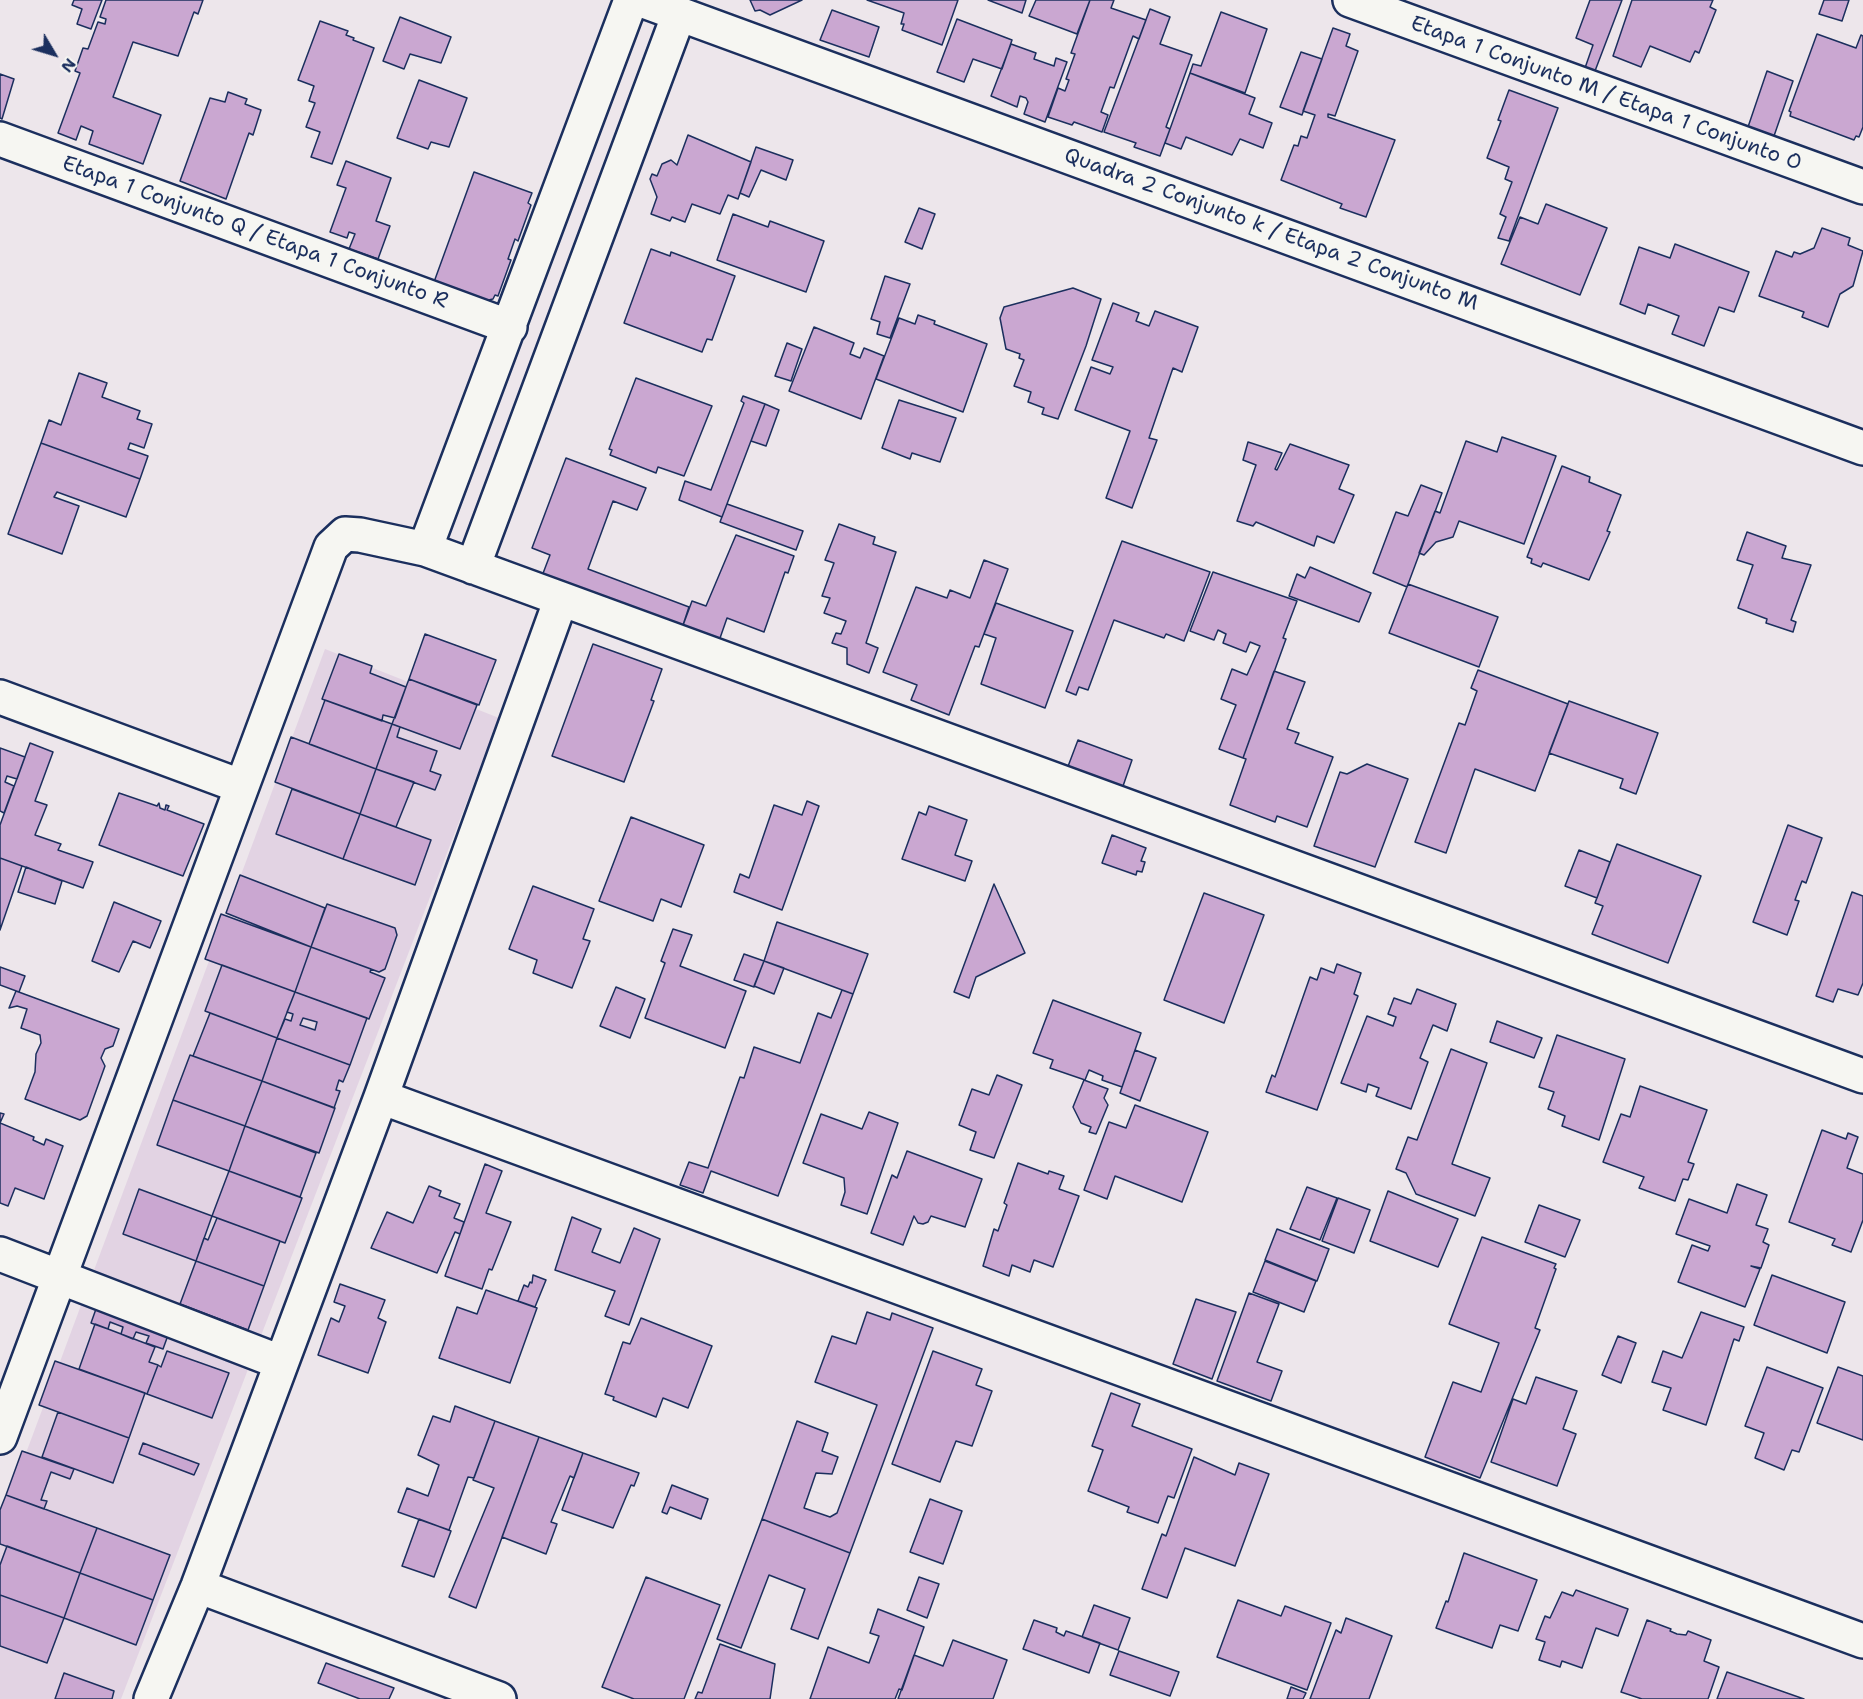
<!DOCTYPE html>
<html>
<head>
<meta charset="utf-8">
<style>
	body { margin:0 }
	#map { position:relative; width:1863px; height:1699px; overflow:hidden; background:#ede6eb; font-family:"Shantell Sans",sans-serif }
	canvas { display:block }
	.north { position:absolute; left:24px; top:24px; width:60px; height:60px; -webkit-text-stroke:4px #f6f6f2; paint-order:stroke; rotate:128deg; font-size:16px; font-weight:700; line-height:24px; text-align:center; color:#1b2f5e }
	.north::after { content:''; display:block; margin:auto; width:21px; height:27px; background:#1b2f5e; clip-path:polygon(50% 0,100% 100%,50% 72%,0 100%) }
</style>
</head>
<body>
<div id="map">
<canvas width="1863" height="1699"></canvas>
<div class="north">N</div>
</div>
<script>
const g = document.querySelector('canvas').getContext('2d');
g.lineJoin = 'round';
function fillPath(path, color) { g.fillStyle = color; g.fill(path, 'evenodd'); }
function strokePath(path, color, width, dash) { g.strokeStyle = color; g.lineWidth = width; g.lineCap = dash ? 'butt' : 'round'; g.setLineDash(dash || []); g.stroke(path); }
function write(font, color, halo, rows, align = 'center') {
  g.font = font + ' "Shantell Sans",sans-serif'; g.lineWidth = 6; g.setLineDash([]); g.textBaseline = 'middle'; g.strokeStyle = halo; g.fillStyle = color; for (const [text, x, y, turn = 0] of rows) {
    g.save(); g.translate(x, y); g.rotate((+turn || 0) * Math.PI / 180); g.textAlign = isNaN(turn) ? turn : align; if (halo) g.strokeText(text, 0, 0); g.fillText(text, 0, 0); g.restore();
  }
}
const built = new Path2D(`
	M325 649 499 718 121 1699H0V1523Z`);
const building = new Path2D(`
	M74 0H102L91 29 77 24 82 9 72 5Z
	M106 0H203L198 14 194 12 178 56 133 42 113 97 161 115 143 164 89 144 93 131 81 126 76 140 58 133 80 73 75 71 83 48 88 49 98 22 105 24 106 19 100 17Z
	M750 0H802L770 15 760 10 755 11Z
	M867 0H958L942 45 902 30 904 24H901L904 13Z
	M988 0H1026L1022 13Z
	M1036 0H1090L1077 34 1029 16Z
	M1090 0H1114L1111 8 1146 20 1139 39 1133 36 1114 88 1110 87 1101 112 1108 115 1102 132 1074 122 1072 125 1048 117 1058 88 1065 91 1069 80 1066 79 1075 54 1071 53Z
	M1590 0H1622L1595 71 1585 68 1593 45 1576 38Z
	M1632 0H1713L1710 7 1716 10 1699 53 1695 51 1690 62 1650 46 1641 67 1613 56Z
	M1824 0H1849L1842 21 1819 14Z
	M1150 9 1170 17 1160 44 1192 55 1166 127 1170 129 1160 156 1134 147 1136 143 1104 132Z
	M832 10 879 27 869 57 820 40Z
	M1221 12 1267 29 1245 93 1190 73 1193 64 1201 66Z
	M400 17 451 37 441 63 410 54 404 69 383 61Z
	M957 19 1012 40 1002 69 973 59 964 82 937 72Z
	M320 21 348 31 346 35 354 38 353 40 374 48 332 164 311 157 320 132 306 127 315 103 309 101 314 86 298 80Z
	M1333 28 1350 34 1346 46 1358 51 1335 116 1328 114V117L1395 140 1366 217 1340 208 1342 204 1281 180 1294 145 1298 146 1301 136 1307 138 1315 115 1303 111Z
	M1817 34 1856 48 1861 35 1863 36V127L1859 137 1856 136 1854 140 1790 116 1791 112 1789 111Z
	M1011 44 1036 53 1034 59 1054 66 1056 58 1067 62 1045 122 1024 114 1028 102 1026 98 1020 96 1017 107 991 96Z
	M1301 52 1322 59 1302 115 1280 107Z
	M1767 71 1793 81 1774 136 1748 127Z
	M1190 73 1255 98 1249 114 1272 123 1263 148 1240 139 1232 155 1186 137 1181 149 1165 143Z
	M0 74 14 79 2 119 0 118Z
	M419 80 467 98 449 147 431 142 428 149 397 138Z
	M1509 90 1558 108 1509 241 1498 238 1506 217 1500 214 1512 182 1505 179 1509 167 1487 158 1501 121 1498 120Z
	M228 92 247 99 245 104 261 110 253 135 249 133 226 199 180 181 210 98 225 102Z
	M688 135 751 162 738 199 728 195 720 214 692 204 685 222 672 217 670 221 651 214 657 197 650 179 652 174 657 176 662 164 671 160 677 165Z
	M756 147 793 160 786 180 761 170 749 197 740 193Z
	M346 161 391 178 376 221 390 226 378 259 349 249 355 234 349 232 347 238 330 232 346 188 337 185Z
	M474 172 532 193 528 203 531 205 518 241 515 239 508 259 511 260 498 296 495 295 493 299 484 301 434 282Z
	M1546 204 1607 228 1580 295 1501 264 1520 217 1538 224Z
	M919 208 935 214 922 249 905 242Z
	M733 214 768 227 770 221 824 241 806 292 717 260Z
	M1822 228 1850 238 1848 245 1863 251 1853 286 1840 294 1828 327 1802 317 1804 312 1759 296 1776 251 1792 257 1794 252 1800 254 1814 248Z
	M1675 244 1749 272 1734 312 1719 307 1704 346 1672 334 1679 316 1648 304 1645 314 1620 304 1639 247 1670 258Z
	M651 249 670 256 671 252 735 276 712 340 707 339 702 352 624 323Z
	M885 276 910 284 890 338 877 334 880 322 871 319Z
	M1073 288 1101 299 1086 346 1058 419 1042 414 1044 408 1028 402 1031 392 1014 386 1024 360 1019 358 1020 354 1006 349 1000 318 1004 307Z
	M1113 303 1139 313 1136 321 1149 326 1155 311 1198 327 1182 372 1173 368 1149 438 1157 440 1132 508 1106 498 1130 431 1075 410 1091 367 1110 374 1113 367 1092 360Z
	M918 315 935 321 934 324 987 344 963 412 876 379 899 318 915 324Z
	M814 327 854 343 850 354 860 358 864 348 884 356 861 419 789 391Z
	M787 343 802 349 791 381 775 376Z
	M79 373 107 383 102 397 140 411 137 419 152 424 144 448 130 443 128 449 148 456 140 479 41 443 49 420 61 425Z
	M636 378 712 406 684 476 658 467 656 473 610 455 612 450 609 449Z
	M743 396 765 404 722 517 679 500 685 481 711 490 744 403 741 401Z
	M899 400 956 418 940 462 912 453 910 459 882 448Z
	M765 404 779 410 766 446 751 441Z
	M1502 437 1556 456 1524 544 1459 521 1453 537 1436 542 1424 555 1419 553 1435 511 1440 513 1466 441 1497 452Z
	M1248 442 1282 453 1275 469 1277 470 1290 444 1349 465 1339 489 1354 495 1334 543 1317 536 1314 546 1256 522 1253 526 1237 521 1256 465 1243 460Z
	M41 443 140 479 126 517 57 492 54 497 79 506 62 554 8 534Z
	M566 458 646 488 637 510 613 501 588 569 689 607 682 628 542 576 550 555 532 548Z
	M1562 466 1590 477 1589 482 1621 495 1607 531 1610 532 1589 580 1543 563 1541 567 1531 563 1532 559 1527 557Z
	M1421 485 1442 493 1407 587 1373 573 1396 512 1408 516Z
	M727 504 803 531 796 550 720 522Z
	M839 524 875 537 873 544 896 552 866 643 878 648 869 673 847 664V648L832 643 836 633 841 634 846 621 824 613 830 598 822 596 834 563 825 560Z
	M1747 532 1786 546 1782 558 1811 565 1791 620 1796 622 1793 632 1766 623 1767 619 1738 608 1753 565 1737 560Z
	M736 535 794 556 788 573 785 572 764 632 727 618 719 641 682 628 692 601 706 606Z
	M1122 541 1210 572 1184 641 1166 634 1164 638 1114 620 1088 690 1079 687 1076 695 1066 691Z
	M984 560 1008 569 979 647 975 646 949 715 911 700 917 685 883 672 916 587 947 598 950 590 970 598Z
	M1310 567 1371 593 1359 622 1289 596 1297 574 1305 578Z
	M1213 572 1297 601 1283 638 1286 639 1243 758 1219 749 1236 705 1221 699 1232 669 1247 675 1260 646 1250 642 1246 652 1223 643 1226 634 1218 630 1214 640 1190 631Z
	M1408 584 1498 617 1479 667 1389 633Z
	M996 603 1073 631 1045 708 981 684 996 638 984 634Z
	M425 634 496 660 479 705 409 679Z
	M593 644 662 669 651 700 654 701 624 782 552 756Z
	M339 654 372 666 370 673 406 687 395 718 383 715 382 721 322 699Z
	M1478 670 1568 704 1535 791 1475 769 1446 853 1415 842 1459 723 1465 725 1477 691 1471 688Z
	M1274 671 1305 682 1287 729 1299 733 1295 743 1333 757 1307 827 1277 816 1275 822 1230 805 1246 759 1243 758Z
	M409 679 477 705 460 749 392 724Z
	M325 700 392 724 376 769 309 744Z
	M1569 701 1658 733 1636 794 1620 788 1623 779 1549 753Z
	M392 724 400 727 397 737 437 751 430 771 441 775 435 790 376 769Z
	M291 737 376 769 360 814 275 782Z
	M1078 740 1132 760 1122 789 1067 769Z
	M30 743 53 752 35 801 47 805 35 835 61 844 58 850 93 862 83 888 0 858V825Z
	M0 748 25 757 17 779 7 776 5 782 14 786 4 813 0 811Z
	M1367 764 1408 779 1375 867 1314 846 1340 772 1347 774Z
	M376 769 414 782 396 827 360 814Z
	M292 789 360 814 343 859 276 834Z
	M119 793 157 806 159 803 160 808 165 810 166 805 169 806 167 810 204 824 183 876 99 845Z
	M807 801 819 806 782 910 734 892 740 874 749 878 774 805 802 815Z
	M929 806 967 820 955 855 972 861 965 881 902 859 919 812 926 815Z
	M360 814 431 840 415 885 343 859Z
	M631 817 704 845 681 907 661 899 653 921 599 901Z
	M1788 825 1822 838 1806 883 1802 881 1795 900 1799 901 1787 935 1753 922Z
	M1112 835 1146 848 1141 861 1145 862 1142 872 1137 871 1136 875 1102 863Z
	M1617 844 1701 876 1668 963 1592 934 1603 906 1595 903Z
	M1579 850 1610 862 1597 898 1565 886Z
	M0 858 22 866 0 930Z
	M26 867 62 881 55 904 18 892Z
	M240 875 325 908 311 947 226 913Z
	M994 884 1025 953 976 977 969 998 954 992Z
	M533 886 594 909 583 939 590 941 572 988 533 973 537 960 509 949Z
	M1852 892 1863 896V983L1858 995 1838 989 1833 1002 1816 996Z
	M1204 893 1264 915 1224 1023 1164 1000Z
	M114 902 161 921 150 948 133 941 119 972 92 961Z
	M327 904 395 928 397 935 385 969 379 972 311 947Z
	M221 914 311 947 295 992 205 959Z
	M777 922 868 954 853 994 764 961Z
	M673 929 692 935 680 966 746 991 725 1048 645 1018 665 963 661 961Z
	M311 947 371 969 370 972 385 978 369 1019 295 992Z
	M744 954 764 961 754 987 734 980Z
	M764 961 784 968 774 994 754 986Z
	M1337 964 1361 973 1354 994 1358 996 1317 1110 1266 1092 1272 1075 1275 1077 1310 977 1317 980 1321 968 1334 973Z
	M222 965 295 992 277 1038 205 1011Z
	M0 967 25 976 19 992 0 985Z
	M616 987 645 999 630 1038 600 1026Z
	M1417 989 1456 1004 1447 1031 1433 1025 1420 1058 1428 1062 1411 1109 1376 1096 1379 1088 1368 1084 1366 1092 1341 1083 1367 1016 1393 1026 1396 1017 1388 1014 1394 998 1411 1004Z
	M842 990 853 994 778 1196 711 1171 703 1193 680 1185 689 1162 708 1168 740 1077 744 1078 754 1047 800 1063 818 1013 831 1018Z
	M16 991 119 1029 113 1046 105 1049 101 1058 105 1066 87 1116 80 1120 25 1099 35 1072 36 1054 41 1043 40 1035 21 1028 27 1009 17 1006 9 1008Z
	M295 992 367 1018 350 1065 277 1038 285 1019 291 1021 293 1014 287 1012ZM303 1018 317 1022 315 1030 300 1025Z
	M1053 1000 1141 1033 1122 1087 1102 1080 1103 1076 1089 1070 1085 1080 1050 1068 1053 1060 1033 1053Z
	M210 1013 277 1038 262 1081 193 1056Z
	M1497 1021 1542 1038 1534 1058 1490 1042Z
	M1557 1035 1625 1059 1599 1140 1562 1126 1565 1116 1548 1109 1554 1092 1539 1087Z
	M277 1038 350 1065 343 1082 339 1080 336 1090 340 1091 334 1108 262 1081Z
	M1451 1049 1487 1063 1452 1164 1490 1178 1475 1216 1416 1194 1406 1173 1396 1169 1408 1137 1417 1140Z
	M1135 1050 1156 1058 1140 1101 1120 1093Z
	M190 1055 262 1081 245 1126 173 1100Z
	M997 1075 1022 1085 994 1158 970 1150 976 1132 959 1125 972 1089 989 1095Z
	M1084 1080 1108 1089 1104 1098 1108 1105 1096 1134 1089 1132 1091 1127 1081 1123 1073 1107Z
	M262 1081 335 1108 319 1153 245 1126Z
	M1640 1086 1707 1110 1688 1162 1694 1164 1688 1180 1683 1179 1675 1201 1639 1188 1644 1177 1603 1162 1621 1114 1630 1117Z
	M173 1100 245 1126 229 1171 157 1145Z
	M1135 1105 1208 1132 1182 1202 1115 1176 1107 1199 1084 1190 1109 1122 1126 1128Z
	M869 1112 898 1123 867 1214 841 1205 845 1192 844 1178 803 1163 821 1114 862 1129Z
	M0 1113 4 1114 0 1123 34 1137 33 1140 44 1145 46 1139 63 1146 44 1199 15 1188 8 1206 0 1203Z
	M245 1126 316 1153 300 1197 229 1171Z
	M1822 1130 1846 1139 1848 1133 1858 1137 1847 1168 1863 1174V1220L1851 1252 1832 1245 1835 1239 1789 1222Z
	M907 1151 982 1179 965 1227 931 1216 928 1222 923 1224 918 1223 914 1216 903 1245 871 1233 892 1175 897 1178Z
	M1018 1163 1048 1174 1049 1171 1064 1176 1059 1189 1079 1196 1053 1267 1034 1260 1030 1272 1012 1265 1009 1276 983 1266 994 1229 998 1231 1007 1205 1004 1203Z
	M485 1164 502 1171 486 1213 511 1222 492 1270 489 1269 482 1289 445 1276Z
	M229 1171 302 1198 285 1243 212 1216Z
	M1737 1184 1767 1195 1756 1225 1768 1229 1763 1242 1769 1245 1761 1268 1751 1266 1760 1269 1745 1307 1678 1282 1692 1245 1708 1251 1710 1246 1676 1234 1689 1199 1727 1213Z
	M429 1186 441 1191 439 1196 460 1204 454 1218 464 1222 460 1234 455 1232 437 1273 371 1248 387 1212 413 1223Z
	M1307 1187 1337 1198 1320 1240 1290 1229Z
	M139 1189 212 1216 196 1261 123 1234Z
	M1388 1191 1458 1219 1438 1267 1370 1241Z
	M1338 1198 1370 1210 1354 1253 1322 1241Z
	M1539 1205 1580 1220 1565 1257 1525 1242Z
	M572 1217 601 1229 592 1252 620 1263 634 1228 660 1239 629 1325 605 1316 615 1291 555 1270Z
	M217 1218 280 1241 264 1286 196 1261 204 1238 208 1240Z
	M1277 1229 1329 1249 1317 1281 1265 1260Z
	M1482 1237 1556 1264 1554 1268 1556 1269 1535 1328 1540 1330 1480 1478 1425 1457 1453 1382 1481 1392 1499 1343 1449 1324Z
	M196 1261 264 1286 248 1330 180 1304Z
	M1265 1261 1316 1281 1304 1312 1253 1292Z
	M533 1275 546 1280 535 1307 518 1301 524 1285 528 1287 530 1282 532 1283Z
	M1772 1275 1845 1302 1827 1353 1754 1325Z
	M107 1278 179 1305 163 1349 146 1343 149 1336 136 1332 133 1339 121 1334 123 1327 110 1322 108 1329 91 1323Z
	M340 1284 385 1300 378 1318 386 1322 368 1373 318 1355 331 1318 339 1322 345 1306 334 1302Z
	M486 1290 537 1308 510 1383 439 1358 457 1307 477 1314Z
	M1249 1293 1279 1304 1257 1362 1282 1371 1271 1401 1217 1381Z
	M1196 1299 1236 1312 1212 1379 1173 1364Z
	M867 1312 890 1320 892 1313 933 1328 850 1553 762 1519 797 1421 828 1433 822 1451 838 1457 832 1474 816 1473 804 1508 830 1517 837 1513 877 1405 815 1382 832 1336 856 1344Z
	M1701 1312 1744 1327 1739 1341 1734 1339 1706 1425 1663 1410 1671 1388 1652 1382 1663 1351 1682 1358Z
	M641 1318 712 1346 688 1408 663 1398 656 1417 613 1400 614 1397 605 1394 623 1342 630 1344Z
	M95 1324 155 1347 149 1362 158 1365 147 1394 79 1369Z
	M1618 1336 1636 1343 1621 1383 1602 1375Z
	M167 1351 229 1373 212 1418 147 1394 158 1365 161 1367Z
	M933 1351 982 1369 976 1385 992 1391 972 1446 956 1441 940 1482 892 1464Z
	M55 1361 145 1393 129 1438 39 1405Z
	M1767 1367 1823 1388 1799 1452 1792 1450 1784 1470 1755 1458 1764 1433 1745 1426Z
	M1838 1367 1863 1376V1440L1817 1423Z
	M1536 1377 1577 1391 1563 1429 1576 1434 1557 1486 1491 1462 1513 1399 1526 1404Z
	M1111 1393 1140 1404 1132 1426 1192 1449 1174 1498 1168 1496 1158 1523 1127 1512 1129 1507 1088 1491 1103 1450 1092 1446Z
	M455 1406 495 1421 474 1478 468 1477 449 1530 398 1512 407 1488 428 1496 439 1465 418 1455 433 1416 450 1422Z
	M58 1412 129 1438 113 1483 42 1457Z
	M495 1421 539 1437 476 1608 449 1597 494 1488 473 1480Z
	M539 1437 583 1453 574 1478 570 1476 551 1522 557 1524 546 1554 502 1537Z
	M143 1443 199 1464 194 1475 139 1454Z
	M22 1451 74 1469 70 1479 51 1472 41 1500 47 1501 44 1509 6 1495Z
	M583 1453 639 1473 634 1486 631 1485 613 1528 562 1510Z
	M1194 1457 1235 1475 1239 1463 1269 1474 1235 1566 1185 1548 1167 1598 1142 1589 1162 1534 1166 1536Z
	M672 1485 708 1499 701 1519 670 1507 667 1514 662 1512Z
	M6 1495 97 1528 80 1573 0 1544V1510Z
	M930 1499 962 1511 943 1564 910 1552Z
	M419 1519 451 1531 434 1577 402 1566Z
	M762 1519 850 1553 818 1639 791 1629 805 1589 769 1575 741 1648 717 1639Z
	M97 1528 170 1555 153 1600 80 1573Z
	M7 1546 80 1573 64 1618 0 1595V1565Z
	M1464 1553 1537 1580 1518 1631 1500 1625 1492 1648 1436 1628 1446 1601 1448 1602Z
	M80 1573 153 1600 136 1645 64 1618Z
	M646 1577 720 1605 684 1699H634L602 1687Z
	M919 1577 939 1584 927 1618 907 1610Z
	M1576 1590 1628 1609 1618 1636 1596 1628 1582 1668 1562 1661 1560 1667 1539 1660 1545 1642 1536 1639 1545 1616 1550 1618 1562 1592 1573 1596Z
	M0 1595 64 1618 47 1663 0 1646Z
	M1238 1600 1281 1616 1285 1606 1331 1623 1307 1690 1217 1657Z
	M1094 1605 1130 1618 1118 1650 1082 1637Z
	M878 1609 924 1627 902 1690 899 1689 895 1699H810L828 1647 869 1663 879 1636 870 1633Z
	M1346 1618 1392 1636 1369 1699H1310L1336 1630 1341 1633Z
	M1034 1620 1057 1628 1056 1632 1064 1636 1066 1631 1100 1643 1089 1673 1023 1649Z
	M1647 1620 1671 1629 1670 1631 1677 1634 1686 1635 1688 1631 1711 1640 1704 1661 1719 1667 1708 1699H1642L1621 1692Z
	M953 1640 1007 1660 993 1699H898L914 1655 943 1666Z
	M720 1644 775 1664 770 1699H695L698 1692 702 1693Z
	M1119 1651 1179 1672 1170 1696 1110 1675Z
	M326 1663 394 1688 389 1699H360L318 1683Z
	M1727 1672 1804 1699H1717Z
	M64 1673 114 1691 112 1699H55Z
	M1291 1687 1306 1693 1303 1699H1287Z`);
const minor = new Path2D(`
	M641 0 1863 448
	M1350 0 1863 187
	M0 139 510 327
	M425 549 631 0
	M473 567 679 14
	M0 697 240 786
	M381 1097 1863 1641
	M0 1254 280 1362
	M0 1437 331 547 345 534 360 535 425 549 1863 1076
	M198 1586 499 1699
	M151 1699 198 1586 381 1097 561 599`);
const streetNames = [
	["Etapa 1 Conjunto M / Etapa 1 Conjunto O",1606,94,20],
	["Quadra 2 Conjunto k / Etapa 2 Conjunto M",1271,230,20],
	["Etapa 1 Conjunto Q / Etapa 1 Conjunto R",255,233,20]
];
fillPath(built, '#e2d3e3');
fillPath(building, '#caa7d1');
strokePath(building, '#1b2f5e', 1.5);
strokePath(minor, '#1b2f5e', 38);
strokePath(minor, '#f6f6f2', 33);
write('21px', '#1b2f5e', '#f6f6f2', streetNames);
</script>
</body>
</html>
